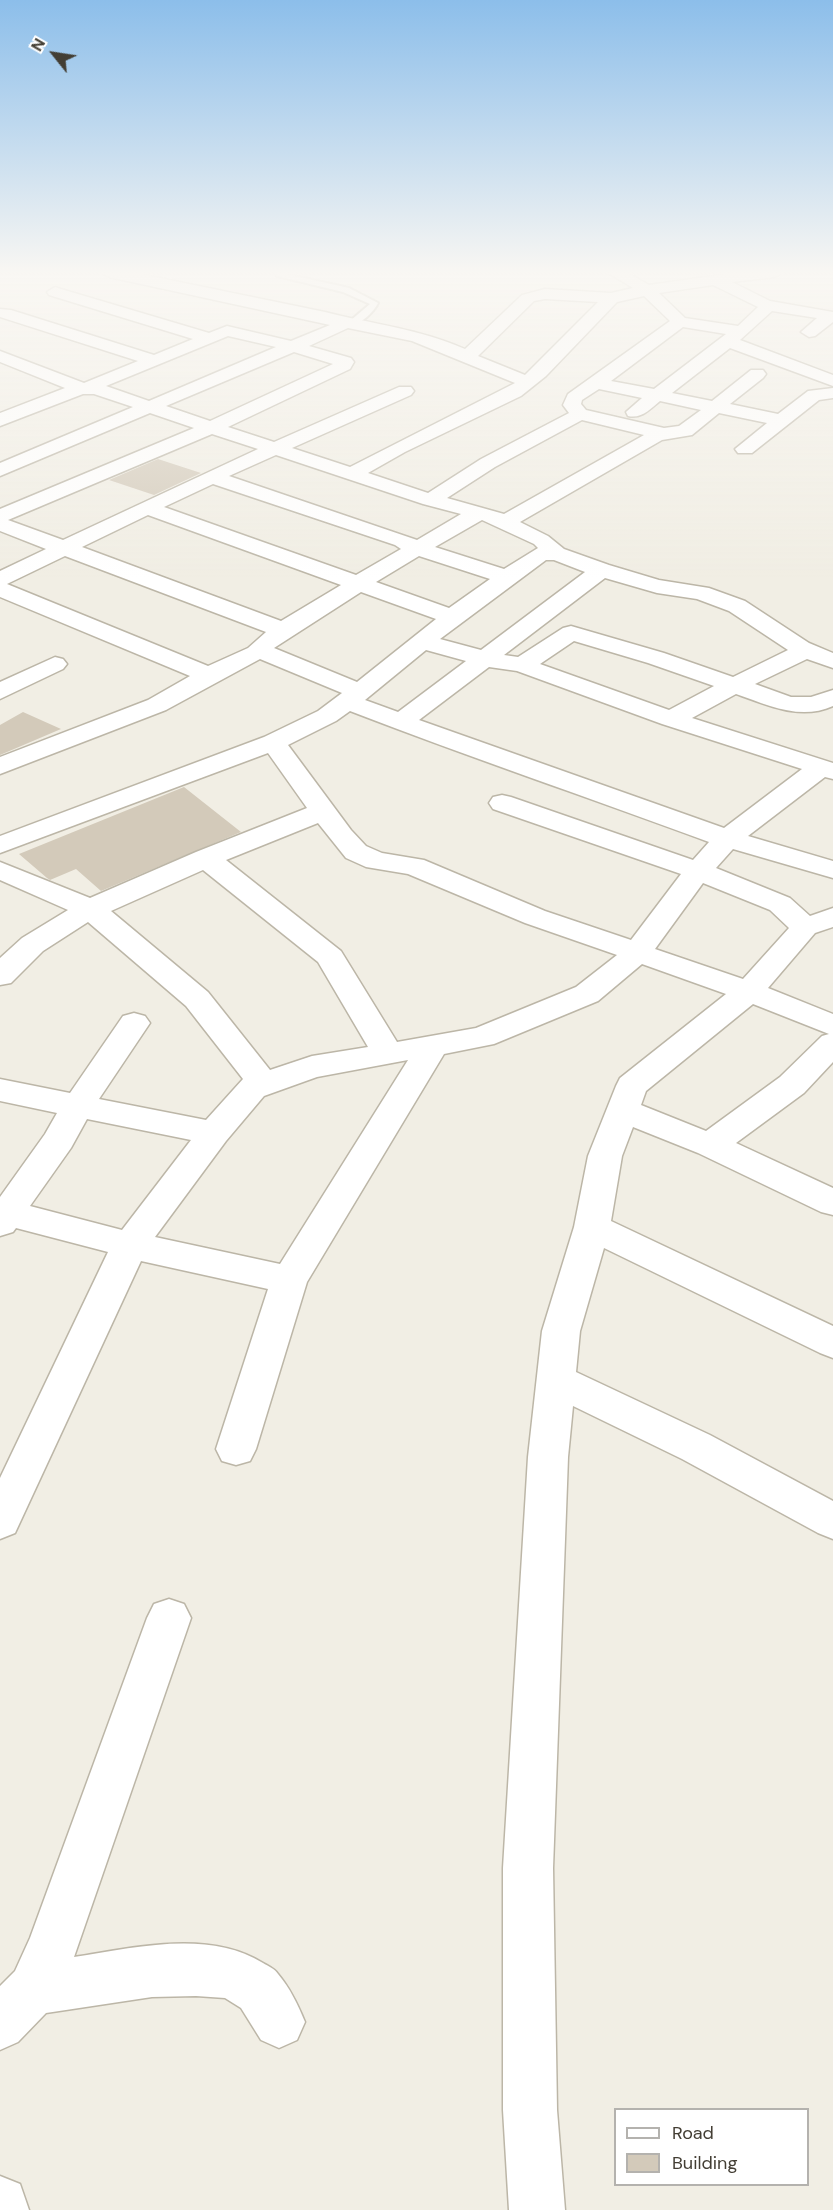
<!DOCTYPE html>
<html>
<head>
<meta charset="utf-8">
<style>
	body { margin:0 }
	#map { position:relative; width:833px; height:2210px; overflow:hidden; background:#f1eee4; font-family:"DM Sans",sans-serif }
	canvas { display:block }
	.legend { position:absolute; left:614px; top:2108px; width:195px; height:78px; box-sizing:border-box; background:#fff; border:2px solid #b4b2ae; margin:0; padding:8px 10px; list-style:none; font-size:18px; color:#433e34 }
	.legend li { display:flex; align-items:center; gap:12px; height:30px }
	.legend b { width:30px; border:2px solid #b4b2ae }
	.north { position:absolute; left:24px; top:24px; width:60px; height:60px; -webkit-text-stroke:4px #fff; paint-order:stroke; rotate:300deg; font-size:16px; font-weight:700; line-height:24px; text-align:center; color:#433e34 }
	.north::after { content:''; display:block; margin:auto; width:21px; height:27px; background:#433e34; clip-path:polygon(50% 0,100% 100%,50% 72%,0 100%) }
</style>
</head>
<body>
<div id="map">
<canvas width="833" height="2210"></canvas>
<ul class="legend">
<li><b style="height:8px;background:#fff"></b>Road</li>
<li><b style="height:16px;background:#d3caba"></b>Building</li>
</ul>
<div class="north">N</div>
</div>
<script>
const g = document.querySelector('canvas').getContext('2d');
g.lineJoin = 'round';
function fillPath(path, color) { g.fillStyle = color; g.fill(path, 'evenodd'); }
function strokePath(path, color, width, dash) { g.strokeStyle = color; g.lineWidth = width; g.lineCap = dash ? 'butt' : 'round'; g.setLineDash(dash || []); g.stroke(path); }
const building = new Path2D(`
	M158 459 201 473 154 495 109 480Z
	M23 712 61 729 0 755V725Z
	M184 787 241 832 101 891 76 869 50 880 47 878 19 854Z`);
const lane = new Path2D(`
	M277 272 349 288 378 303C374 312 360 325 350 325V321L370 304 343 292 277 276Z`);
const street = new Path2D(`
	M101 272H131L325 312C372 324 420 329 465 349L522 295 545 289 611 293 633 288 607 272H626L649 285 741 272H783L775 277 732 282 770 301 833 312V322L815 336 809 337 801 332 817 318 772 311 740 340 833 375V386L730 348 672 393 712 401 751 370H763L766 374 763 378 730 404 778 414 808 391 833 388V398L819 400 752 453H738L735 449 767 423 719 413 692 435 662 440 520 522 548 536 564 549 609 565 659 580 709 588 745 601 809 643 833 653V668L807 659 755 684 791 697H811L833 690V706C800 721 768 705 736 694L692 718 833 763V779L825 777 748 836 833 861V878L733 849 716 868 790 898 810 916 833 908V927L815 933 768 988 833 1014V1062L804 1093 736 1143 833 1188V1215L821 1212 698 1153 633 1127 622 1156 611 1221 833 1326V1358L820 1353 604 1248 580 1331 576 1372 710 1435 833 1501V1539L818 1533 682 1459 573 1406 568 1457 553 1868 557 2110 565 2210H509L503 2110V1868L528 1457 542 1331 574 1227 588 1156 616 1086 620 1078 726 994 642 964 598 1001 494 1044 444 1054 307 1282 256 1449 250 1461 236 1465 222 1461 216 1449 268 1289 141 1261 15 1533 0 1539V1478L108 1252 16 1228 13 1232 0 1236V1197L45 1134 57 1113 0 1101V1079L70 1093 123 1016 134 1013 145 1016 150 1023 99 1099 206 1120 243 1079 186 1006 88 922 43 951 11 983 0 985V958L22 938 68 910 0 880V862L90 898 196 852 307 808 268 753 0 853V836L264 737 318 711 342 693 260 659 166 710 0 774V757L148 700 190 676 0 597V571L46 549 0 531V509L194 428 150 413 0 476V463L133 407 94 394H83L0 426V413L65 388 0 362V351L84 383 138 361 0 317V309L11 310 154 355 193 339 49 295 47 292 55 287 61 289 209 333 227 326 291 341 330 325 109 277ZM713 285 758 307 738 326 685 318 659 293ZM644 296 670 321 568 394 563 405 569 413 481 459 428 493 368 473 405 452 521 396 546 376 617 302ZM545 299 598 302 525 375 478 356 534 301ZM683 327 726 334 654 389 611 381ZM348 328 412 341 515 383 350 467 292 448 411 395 414 391 411 387H399L274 442 228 427 350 369 354 362 351 358 309 346ZM228 336 276 347 149 401 106 386ZM294 352 333 364 210 421 166 406ZM599 389 642 398 626 412 628 416C642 419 650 409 660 401L701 410 679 426 664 428 586 410 581 404 582 400ZM582 420 644 435 504 514 447 498 495 467ZM212 434 258 449 63 540 8 520ZM276 455 423 504 461 514 417 540 229 476ZM213 484 395 545 401 549 356 575 164 507ZM148 515 341 585 281 621 82 547ZM482 520 534 544 538 548 504 569 435 547ZM65 556 266 632 248 648 208 666 7 584ZM419 556 490 579 449 608 376 582ZM546 560H554L585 572 481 650 440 639ZM605 578 657 593 697 599 729 611 788 650 733 677 664 653 571 626 563 628 518 657 504 655ZM361 592 436 619 357 682 274 648ZM574 641 648 663 714 686 669 710 540 664ZM426 650 466 661 398 712 365 700ZM489 667 517 671 662 724 802 769 724 828 419 720ZM350 711C469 757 590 798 709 842L693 860 511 797 502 795 493 797 489 803 493 809 681 874 631 940 545 911 424 860 382 853 366 846 351 830 288 745 336 721ZM318 823 346 858 366 867 408 874 525 923 617 955 576 987 476 1028 397 1042 341 951 226 860ZM203 870 318 962 368 1047 312 1056 270 1070 208 992 111 911ZM703 883 770 910 789 928 743 979 655 949ZM753 1004 829 1034 822 1036 780 1077 706 1131 641 1105 646 1091ZM408 1060 280 1264 155 1237 226 1141 264 1096 317 1077ZM87 1119 191 1140 122 1230 30 1206 71 1148Z
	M55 657 63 659 67 664 63 669 0 699V682Z
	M169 1599 184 1604 191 1618 74 1957C134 1948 208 1929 263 1963 268 1966 275 1969 278 1974 290 1988 298 2005 305 2022L297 2040 279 2048 261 2040 241 2008 225 1998 196 1996 152 1997 46 2013 18 2042 0 2050V1986L15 1971 30 1938 147 1618 154 1604Z
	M0 2176 20 2184 29 2210H0Z`);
fillPath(building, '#d3caba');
strokePath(lane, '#bcb6a7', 4);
strokePath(street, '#bcb6a7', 3);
fillPath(lane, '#fff');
fillPath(street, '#fff');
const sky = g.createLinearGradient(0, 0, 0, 581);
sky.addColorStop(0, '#8cbeea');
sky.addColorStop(0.47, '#f9f7f3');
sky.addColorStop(1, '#f9f7f300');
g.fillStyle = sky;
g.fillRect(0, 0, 833, 581);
</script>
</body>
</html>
